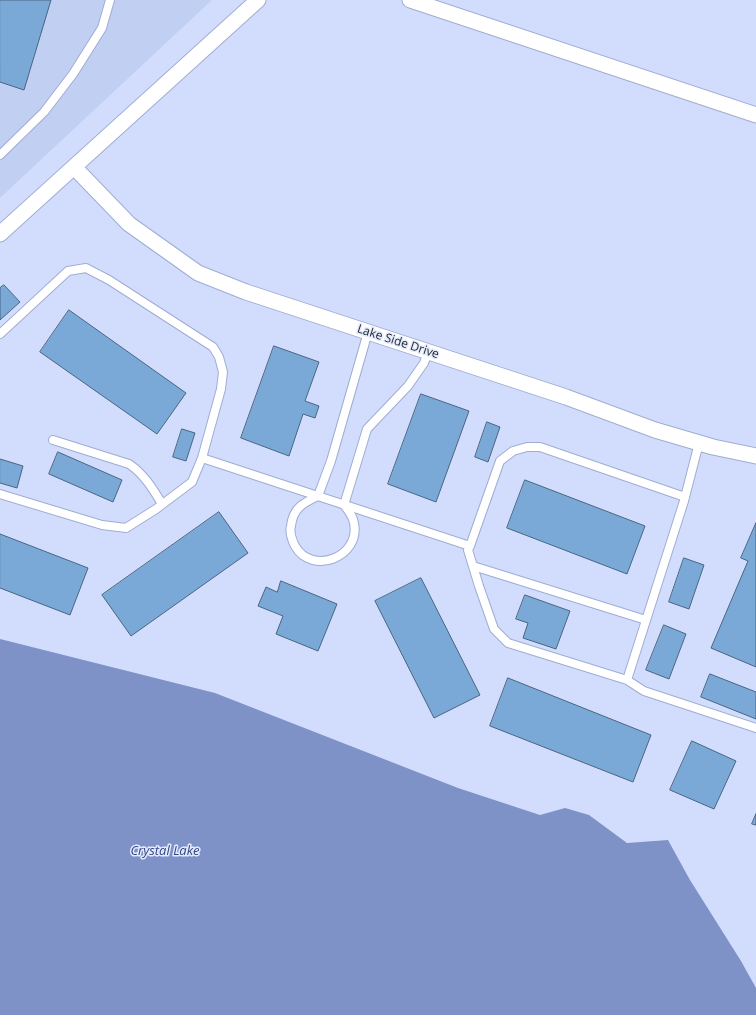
<!DOCTYPE html>
<html>
<head>
<meta charset="utf-8">
<style>
	body { margin:0 }
	canvas { display:block; background:#d2ddfd }
</style>
</head>
<body>
<canvas width="756" height="1015"></canvas>
<script>
const g = document.querySelector('canvas').getContext('2d');
g.lineJoin = 'round';
function fillPath(path, color) { g.fillStyle = color; g.fill(path, 'evenodd'); }
function strokePath(path, color, width, dash) { g.strokeStyle = color; g.lineWidth = width; g.lineCap = dash ? 'butt' : 'round'; g.setLineDash(dash || []); g.stroke(path); }
function write(font, color, halo, rows, align = 'center') {
  g.font = font + ' "Open Sans",sans-serif'; g.lineWidth = 3; g.setLineDash([]); g.textBaseline = 'middle'; g.strokeStyle = halo; g.fillStyle = color; for (const [text, x, y, turn = 0] of rows) {
    g.save(); g.translate(x, y); g.rotate((+turn || 0) * Math.PI / 180); g.textAlign = isNaN(turn) ? turn : align; if (halo) g.strokeText(text, 0, 0); g.fillText(text, 0, 0); g.restore();
  }
}
const built = new Path2D(`
	M0 0H212L0 198Z`);
const water = new Path2D(`
	M0 639 215 693 458 788 540 815 565 808 589 815 627 843 668 840 690 880 741 961 756 988V1015H0Z`);
const building = new Path2D(`
	M0 0H51L24 90 0 82Z
	M4 285 20 302 0 320V288Z
	M69 310 186 393 157 434 40 352Z
	M274 346 319 362 305 401 319 406 315 418 303 414 289 456 241 438Z
	M421 394 469 411 436 502 388 484Z
	M487 422 500 427 488 462 475 457Z
	M182 429 195 433 186 461 173 457Z
	M58 452 122 480 113 502 49 474Z
	M0 459 23 466 17 488 0 483Z
	M525 480 645 526 627 574 507 528Z
	M219 512 248 553 131 636 102 595Z
	M756 523V667L711 648 748 561 741 558Z
	M0 534 88 568 70 615 0 588Z
	M684 558 704 565 689 609 669 602Z
	M421 578 480 695 434 718 375 601Z
	M281 581 337 604 318 651 276 634 283 616 258 606 266 587 277 592Z
	M525 595 570 611 556 649 523 638 528 623 516 619Z
	M664 625 686 634 669 679 646 670Z
	M710 674 756 692V719L701 697Z
	M508 678 651 735 633 782 490 726Z
	M692 741 736 761 714 809 670 790Z
	M756 814V825L752 824Z`);
const service = new Path2D(`
	M0 155 44 112 73 74 102 28 110 0
	M368 332 331 461 318 496C303 503 293 508 291 526 289 533 292 540 295 546 312 576 361 557 354 523 353 516 348 510 344 505L367 429 408 386 424 363 428 352
	M0 334 68 271 86 268 109 280 213 347 219 357 223 372 221 389 202 458 192 482 156 509 126 528 102 525 0 494
	M53 440 129 464C144 474 153 489 162 504
	M699 443 684 501 627 680 644 691 756 728
	M202 458 470 546
	M473 566 646 620
	M627 680 508 643 494 629 479 586 468 550 470 546 500 461 513 451 527 447H540L685 497`);
const minor = new Path2D(`
	M410 0 756 115
	M74 167 129 224 198 273 246 292 566 397 655 430 713 447 756 456
	M0 234 258 0`);
const streetNames = [
	["Lake Side Drive",398,342,18]
];
const waterNames = [
	["Crystal Lake",165,851]
];
fillPath(built, '#c1cff3');
fillPath(water, '#7e92c8');
fillPath(building, '#7ba9d7');
strokePath(building, '#496581', 1);
strokePath(service, '#9fadd2', 10);
strokePath(minor, '#9fadd2', 17);
strokePath(service, '#fff', 8);
strokePath(minor, '#fff', 15);
write('12px', '#1d2231', '#e5ebfb', streetNames);
write('italic 13px', '#324588', '#e5ebfb', waterNames);
</script>
</body>
</html>
